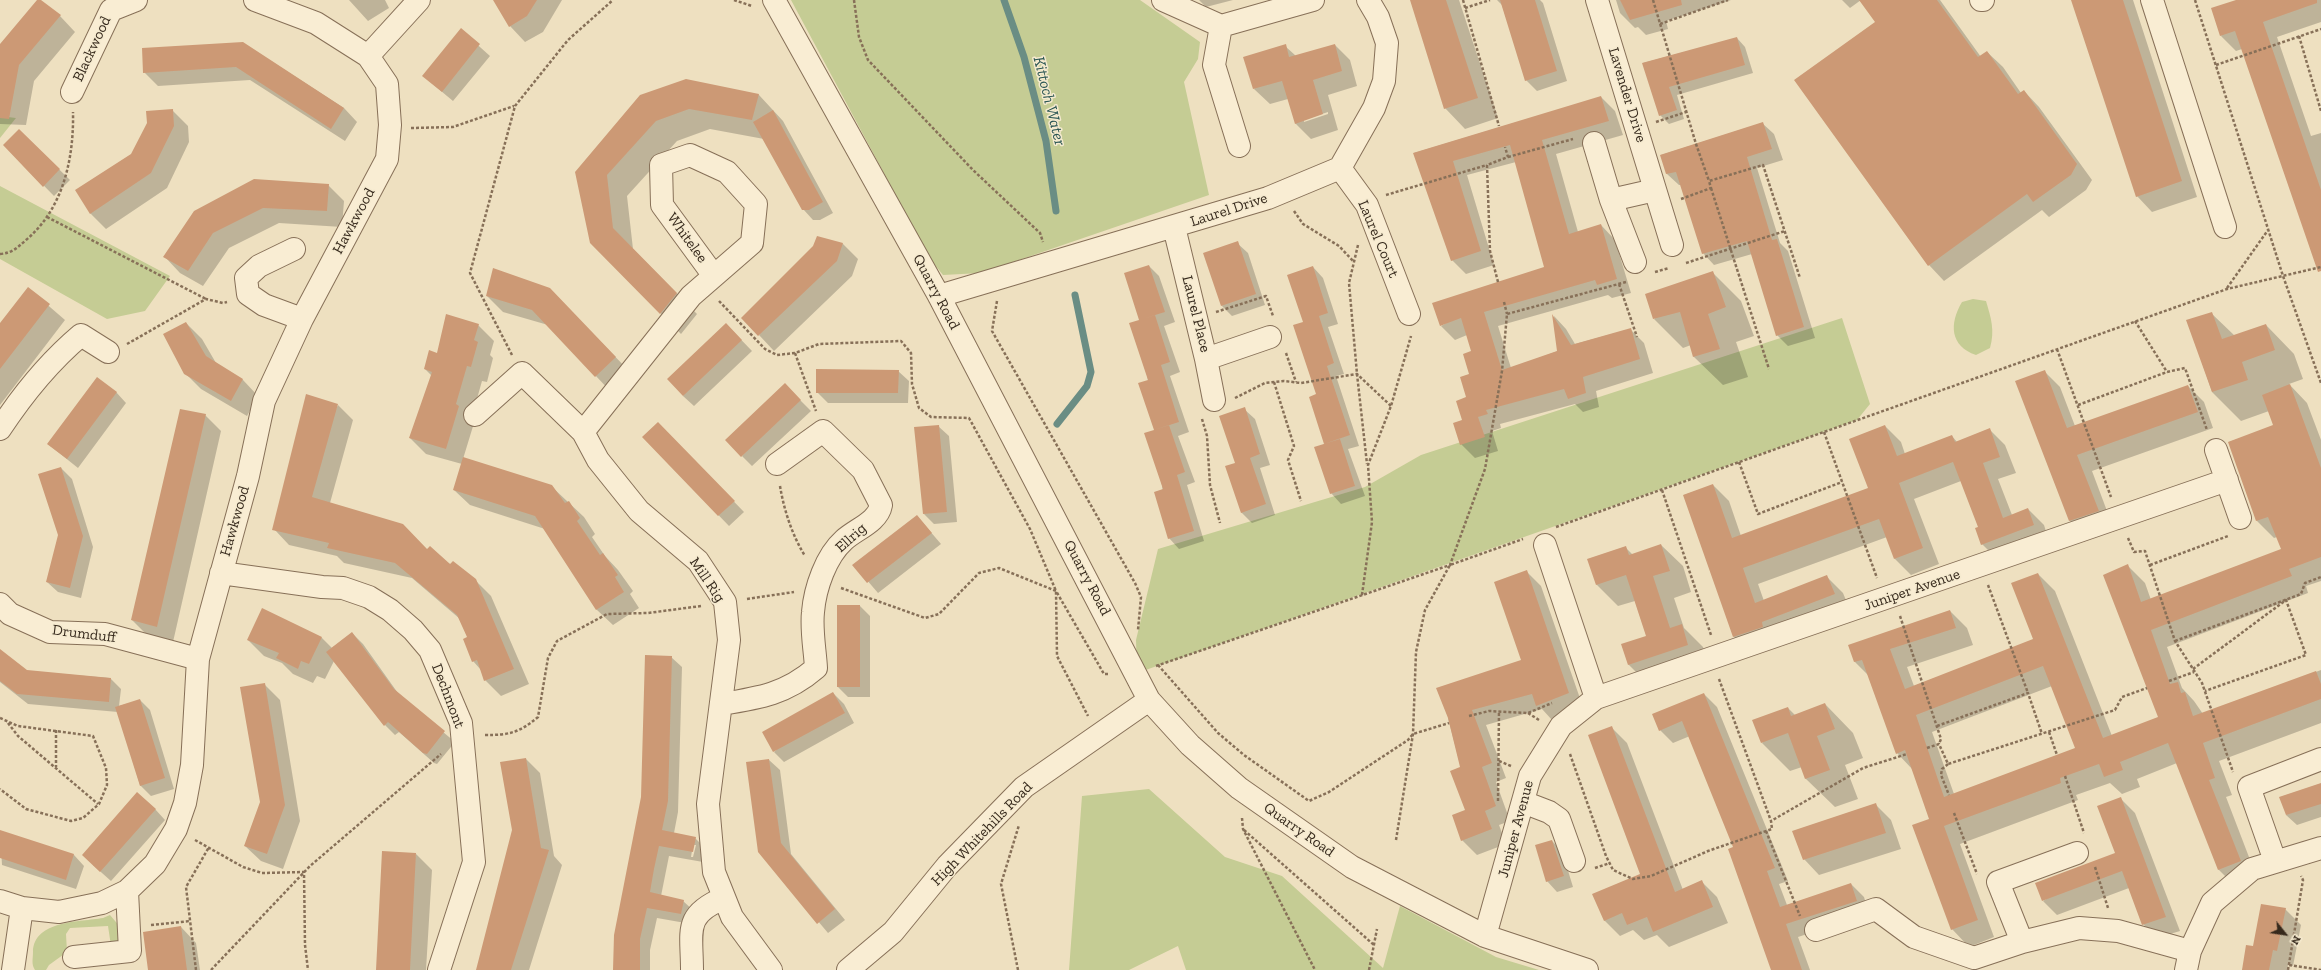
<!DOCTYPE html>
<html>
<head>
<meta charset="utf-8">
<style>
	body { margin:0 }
	#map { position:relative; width:2321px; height:970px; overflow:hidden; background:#eee0c0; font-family:"Zilla Slab",serif }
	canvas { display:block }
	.north { position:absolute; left:2265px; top:914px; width:40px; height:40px; -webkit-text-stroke:3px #f5eacf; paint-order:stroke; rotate:120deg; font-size:11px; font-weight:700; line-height:16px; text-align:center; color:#36291c }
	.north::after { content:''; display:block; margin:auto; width:14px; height:18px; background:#36291c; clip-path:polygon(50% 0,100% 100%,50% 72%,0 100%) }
</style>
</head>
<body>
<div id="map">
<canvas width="2321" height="970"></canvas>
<div class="north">N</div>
</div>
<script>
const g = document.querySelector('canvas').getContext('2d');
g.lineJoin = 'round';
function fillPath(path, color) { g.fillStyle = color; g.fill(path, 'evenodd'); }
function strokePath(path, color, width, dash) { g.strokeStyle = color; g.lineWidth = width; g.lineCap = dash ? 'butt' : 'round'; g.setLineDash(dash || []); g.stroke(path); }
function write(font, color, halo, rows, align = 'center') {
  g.font = font + ' "Zilla Slab",serif'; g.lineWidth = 3; g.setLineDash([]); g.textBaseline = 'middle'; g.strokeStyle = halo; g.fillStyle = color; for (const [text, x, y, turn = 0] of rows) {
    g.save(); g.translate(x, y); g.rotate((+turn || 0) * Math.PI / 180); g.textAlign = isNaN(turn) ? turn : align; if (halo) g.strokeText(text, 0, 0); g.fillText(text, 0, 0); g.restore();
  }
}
const green = new Path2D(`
	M791 0H1140L1200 42 1198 59 1184 82 1209 195 981 273 943 275 930 259Z
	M0 116 16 118 0 138Z
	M0 186 170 276 145 311 107 319 0 259Z
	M1973 299 1986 301C1991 318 1995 330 1990 348L1976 355C1950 346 1949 324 1962 302Z
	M1842 318 1870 404 1857 420 1137 673 1136 640 1158 549 1365 487 1421 455Z
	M1149 789 1225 857 1282 876 1383 968 1400 906 1496 957 1539 970H1186L1178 946 1129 970H1069L1082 796Z
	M110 915 121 928 123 938 111 946 108 926 70 928 66 934 67 952 49 965 46 970H35C31 964 33 959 33 952 34 920 80 922 103 918Z`);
const shadow = new Path2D(`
	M38 0 60 16 75 32 34 81 26 125 0 124V45Z
	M349 0H385L389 8 368 21Z
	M503 0H562L543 32 525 42 510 26Z
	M1199 0H1233L1206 7Z
	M1411 0H1459L1498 118 1465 129 1445 108Z
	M1497 0H1540L1543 3 1567 81 1537 91 1526 80 1502 5Z
	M1616 0H1731L1666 21 1668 29 1646 35 1638 27 1635 28 1620 13Z
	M1842 0H1940L1981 57 1987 52 2003 67 2021 93 2024 91 2039 107 2092 180 2086 190 2049 217 2042 210 1944 281 1929 265 1876 22 1861 0 1850 8Z
	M2072 0H2133L2197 197 2152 212 2137 196Z
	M2239 0H2321V22L2277 37 2311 136 2321 133V268L2242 49 2236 51 2221 36Z
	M461 30 490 56 453 101 423 76Z
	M1737 38 1745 47 1753 73 1677 95 1684 119 1669 124 1660 115 1643 63Z
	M243 43 344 108 357 122 345 141 250 80 158 86 144 72Z
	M1335 45 1350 60 1357 86 1328 95 1338 130 1311 139 1296 124 1288 99 1270 104 1254 89 1285 46 1296 56ZM1328 112V114L1304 122V120Z
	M641 95H759L783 121 833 213 820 220H813L803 209 764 139 710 129 677 141 627 196 633 249 697 314 681 334 591 242 576 173Z
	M1601 97 1615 111 1623 135 1556 154 1578 232 1601 225 1615 240 1631 293 1612 298 1608 295 1498 326 1511 368 1558 351 1554 316 1566 329 1575 344 1630 329 1644 343 1653 373 1596 391 1599 407 1583 412 1575 404 1500 424 1501 428 1492 431 1498 451 1475 458 1461 444 1473 352 1467 335 1455 340 1441 326 1546 268 1516 162 1467 175 1494 265 1466 274 1452 260 1414 153Z
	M172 110 188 126 189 142 167 188 106 229 91 214 77 190 132 154 148 123Z
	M1762 123 1774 134 1783 160 1757 168 1780 243 1788 251 1815 338 1788 346 1777 335 1752 254 1714 265 1703 253 1681 185H1679L1667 174 1661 155Z
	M19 130 70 180 54 196 4 145Z
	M328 185 344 201 342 227 279 223 229 248 203 286 180 273 165 257 195 211Z
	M1237 243 1248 253 1265 305 1232 316 1222 306Z
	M843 244 858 259 852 276 774 351 759 335 814 246Z
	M1149 266 1159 276 1175 322 1164 326 1180 372 1170 376 1189 432 1178 436 1195 482 1187 485 1204 541 1179 549 1169 538 1140 321Z
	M1313 267 1323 278 1338 324 1328 327 1344 374 1336 376 1359 446 1348 449 1365 496 1341 504 1331 493 1326 444 1304 322Z
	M1712 272 1741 301 1754 336 1736 342 1748 377 1723 385 1694 357 1691 345 1683 348 1654 319Z
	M28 288 65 320 0 405V325Z
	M487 296 565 305 631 373 611 392 548 325 503 312Z
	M2211 313 2235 336 2266 325 2294 354 2303 379 2289 384 2307 403 2321 440V581L2306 586 2308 593 2167 647 2182 688 2194 701 2203 714 2321 670V723L2219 761 2232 795 2226 797 2257 878 2236 887 2219 870 2177 763 2137 779 2140 787 2122 794 2110 783 2076 795 2078 800 1960 844 1994 937 1969 947 1952 929 1930 819 1913 770 1897 753 1868 675 1855 662 1849 646 1950 611 1967 628 1973 645 1907 667 1914 686 2034 640 2038 574 2055 591 2112 736 2160 718 2128 566 2145 583 2151 600 2282 550 2277 537 2274 538 2257 521 2229 442 2275 426 2269 411 2241 421 2212 392 2188 321ZM2052 686 2077 749 1954 794 1932 732Z
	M186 323 202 339 216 363 243 380 258 396 247 416 201 389 185 373Z
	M726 324 752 351 694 406 683 396Z
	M478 325 494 341 490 355 493 358 487 382 482 381 471 420 474 423 463 459 551 486 584 517 595 534 592 537 605 556 618 570 633 591 630 594 639 608 613 625 597 610 545 529 470 505 454 490 462 464 426 454 410 438 432 376 425 369 438 354Z
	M898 371 909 381 908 403H828L817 392Z
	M2044 371 2060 387 2075 426 2188 386 2204 402 2213 428 2092 471 2113 527 2085 536 2070 521 2017 382Z
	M116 392 126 403 78 468 48 444Z
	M795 395 811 411 752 466 742 456Z
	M338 405 353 420 330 503 428 550 475 580 491 596 529 684 501 696 485 680 481 670 473 661 468 638 460 619 412 578 344 563 337 556 289 545 274 529Z
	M1244 409 1255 419 1270 465 1260 468 1275 515 1252 523 1241 512 1236 463Z
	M205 415 221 431 173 642 148 636 132 620Z
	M658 423 744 512 729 526 643 437Z
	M938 426 949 436 957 522 934 524 924 514Z
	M1885 426 1901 442 1905 454 1952 436 1957 442 1989 429 2005 445 2016 473 1998 479 2012 515 2028 509 2044 525 2049 541 1998 560 1982 544 1979 528 1961 481 1914 499 1939 564 1911 575 1895 559 1887 537 1758 584 1764 601 1827 577 1843 593 1850 610 1750 653 1734 637 1684 495 1713 485 1729 501 1741 536 1869 489Z
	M61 468 72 479 93 547 81 598 58 592 47 582 59 535Z
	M917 516 941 544 878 593 854 565Z
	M1661 545 1683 566 1691 592 1674 598 1684 628 1703 647 1709 667 1650 686 1629 665 1622 645 1647 637 1635 601 1618 606 1597 585 1588 560 1625 547 1633 555Z
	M1527 572 1541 586 1583 707 1552 720 1542 709 1486 725 1506 778 1496 782 1510 821 1499 825 1506 844 1477 855 1462 840 1466 811 1461 768 1448 718 1522 661Z
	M838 606H860L870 616V697H848L838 687Z
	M263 610 322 638 332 648 352 633 363 644 400 696 455 742 437 764 434 763 399 732 395 735 385 725 334 661 325 679 317 676 313 683 293 674 282 663 264 656 248 640Z
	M0 651 27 671 110 678 121 689 119 706 140 700 150 710 174 789 151 796 140 785 118 712 28 704 0 682Z
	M671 657 682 667 678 812 674 833 695 838 706 849 703 862 669 856 661 896 683 901 694 911 691 924 657 918 650 950V970H614ZM693 845H696L693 857H691Z
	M264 684 280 700 300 821 283 869 261 861 245 846 261 802Z
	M833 693 844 704 854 723 784 762 774 752Z
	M1704 694 1717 707 1788 881 1779 884 1787 905 1851 884 1864 897 1869 914 1798 937 1810 970H1772L1735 848 1690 736 1673 743 1660 730Z
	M1825 704 1853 733 1863 758 1845 765 1858 799 1835 807 1806 779 1802 767 1790 771 1762 743 1788 708 1795 715Z
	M1611 727 1627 743 1683 890 1702 882 1717 897 1728 923 1669 947 1657 935 1644 940 1633 930 1620 936 1604 920 1642 875Z
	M526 759 540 773 554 856 562 865 529 970H477L513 830Z
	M769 760 780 770 791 854 845 920 828 933 759 851 747 763Z
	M2321 784V817L2297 825 2286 815Z
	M2120 798 2135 813 2180 931 2157 938 2143 924 2129 888 2057 915 2043 901 2116 854Z
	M1875 804 1891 820 1901 849 1819 875 1804 859Z
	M155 809 165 820 111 881 93 865Z
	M0 831 74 855 84 866 76 889 2 865Z
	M1552 841 1562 851 1573 887 1557 892 1547 881Z
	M416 854 432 870 426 970H377Z
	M2285 909 2301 925 2293 966 2288 965 2287 970H2242L2254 947Z
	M181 927 196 943 200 970H149Z`);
const stream = new Path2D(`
	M1004 0 1024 57 1046 141 1056 211
	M1057 424 1087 386 1091 372 1075 295`);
const building = new Path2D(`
	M37 0H41L61 15 19 65 9 119 0 118V44Z
	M493 0H537L527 16 509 27Z
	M1410 0H1446L1478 98 1444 109Z
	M1500 0H1535L1557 71 1525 81Z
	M1620 0H1681L1682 5 1630 20Z
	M1859 0H1937L1978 57 1987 51 2018 94 2024 90 2077 164 2071 175 2033 202 2027 194 1928 266 1794 80 1875 22Z
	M2071 0H2123L2182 181 2136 197Z
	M2236 0H2317V3L2263 22 2321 190V271L2318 272 2235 31 2220 36 2211 8Z
	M461 28 480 44 442 92 422 76Z
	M1737 37 1745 65 1669 87 1677 110 1659 116 1642 63Z
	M243 42 344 108 331 129 236 67 143 73 142 48Z
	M1286 44 1289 57 1335 44 1342 71 1313 80 1323 114 1295 124 1282 81 1253 89 1243 57Z
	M686 79 759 94 752 120 689 109 656 121 607 175 613 228 677 293 660 314 590 243 575 172 640 95Z
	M1601 96 1609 121 1542 140 1569 234 1601 224 1617 279 1597 285 1595 280 1484 312 1502 370 1557 351 1552 314 1571 345 1631 328 1640 359 1583 377 1586 393 1568 399 1564 389 1486 410 1488 414 1478 417 1485 437 1460 445 1453 423 1462 420 1456 401 1466 397 1460 377 1469 374 1463 354 1471 351 1461 318 1440 326 1432 303 1544 267 1510 145 1453 161 1481 251 1451 261 1413 153Z
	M173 109 174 126 151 173 90 214 75 190 131 154 147 123 146 111Z
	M773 110 823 202 809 210H802L753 122Z
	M1763 122 1772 149 1747 157 1772 240 1777 239 1804 327 1776 336 1747 241 1702 254 1676 172 1666 174 1660 155Z
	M19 129 60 169 43 187 3 145Z
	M254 179 329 184 327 211 263 208 213 233 188 271 163 257 194 211Z
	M817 236 843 243 837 261 758 336 741 318 813 246Z
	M1238 241 1256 294 1221 306 1203 253Z
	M1149 265 1165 312 1139 320 1155 315 1170 362 1161 365 1179 422 1154 430 1169 425 1185 472 1177 475 1194 531 1168 539 1154 492 1163 489 1144 433 1154 430 1138 383 1148 380 1129 323 1139 320 1124 273Z
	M1313 266 1328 313 1319 316 1334 363 1327 366 1350 435 1324 444 1309 397 1316 394 1293 325 1303 322 1287 275Z
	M493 268 550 288 616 357 595 377 532 310 486 296Z
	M1713 271 1726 307 1708 314 1720 349 1693 357 1680 312 1653 319 1645 294Z
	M28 287 50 304 0 369V323Z
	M2212 312 2222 339 2266 324 2275 350 2242 362 2248 380 2212 392 2186 320Z
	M446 314 479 324 474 340 478 342 471 367 467 366 456 404 459 406 446 449 409 438 432 372 424 369 429 350 437 353Z
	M186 322 206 356 243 379 231 401 184 374 163 334Z
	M726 323 742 340 683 396 667 379Z
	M816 369 899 370 898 393H816Z
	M2045 370 2067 428 2188 385 2198 412 2077 455 2099 511 2069 521 2015 381Z
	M97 377 117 392 67 459 47 444Z
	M785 383 801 400 741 457 725 440Z
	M2290 384 2321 468V557L2289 569 2292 576 2151 630 2170 684 2178 682 2181 693 2185 692 2193 716 2316 671 2321 684V699L2203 743 2215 778 2209 780 2241 861 2218 870 2168 743 2120 762 2123 770 2104 777 2099 764 2060 778 2061 783 1944 826 1978 920 1951 930 1912 825 1929 819 1905 750 1896 754 1862 660 1854 662 1848 645 1950 610 1956 628 1890 649 1905 689 2033 639 2011 583 2038 573 2103 738 2158 717 2103 575 2128 564 2141 602 2281 549 2268 517 2256 521 2228 442 2273 425 2262 395ZM2043 666 2075 748 1944 797 1916 715Z
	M306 394 338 404 312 497 403 524 427 549 430 546 450 564 453 561 476 579 514 669 484 681 477 660 472 662 463 639 467 637 457 615 395 563 327 548 329 543 272 530Z
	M1245 407 1260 454 1250 458 1266 504 1241 513 1225 466 1235 463 1219 416Z
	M180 409 206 414 157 627 131 620Z
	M658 422 735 501 718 516 642 437Z
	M939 425 947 512 923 514 914 427Z
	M1885 425 1897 456 1952 435 1955 442 1990 428 2000 457 1983 463 2003 518 2028 508 2034 525 1981 545 1975 528 1978 527 1953 462 1899 483 1923 548 1894 559 1879 519 1743 568 1755 603 1827 575 1835 594 1762 622 1763 627 1733 637 1683 495 1713 484 1732 538 1868 488 1849 439Z
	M1340 439 1355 486 1330 494 1314 447Z
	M463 457 552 485 565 503 569 501 580 518 577 521 600 555 603 553 618 575 615 577 624 592 596 610 535 516 453 490Z
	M61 467 83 536 70 588 46 582 58 535 38 474Z
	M917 515 932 533 867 583 852 565Z
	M1661 544 1670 571 1653 576 1670 628 1682 624 1688 645 1628 665 1621 644 1646 636 1626 575 1596 585 1587 559 1626 546 1629 555Z
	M1527 570 1569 693 1536 706 1532 694 1472 710 1492 763 1482 767 1496 806 1485 811 1492 829 1461 841 1452 815 1465 810 1450 771 1460 767 1448 718 1436 688 1521 660 1494 582Z
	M837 605H860V687H837Z
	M262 608 322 637 309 664 301 661 298 669 276 658 279 653 247 640Z
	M352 632 394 689 445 731 427 754 423 753 388 722 384 726 326 652Z
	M0 649 27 670 111 678 109 702 17 694 0 681Z
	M645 655 672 656 668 801 662 830 696 837 693 852 659 846 654 869 650 892 684 900 681 914 647 908 640 939V970H613L614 935 641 797Z
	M265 683 285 805 267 854 244 846 260 802 240 687Z
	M833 692 845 713 773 752 762 732Z
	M1704 693 1775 868 1767 871 1780 907 1851 883 1857 901 1786 924 1802 970H1771L1728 849 1733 847 1682 721 1659 731 1652 714Z
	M140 699 165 778 140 786 115 707Z
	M1825 703 1835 729 1817 736 1830 770 1805 779 1788 733 1761 743 1752 720 1788 707 1791 716Z
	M1612 726 1675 892 1702 880 1713 907 1653 932 1647 917 1627 925 1622 913 1604 921 1592 894 1640 874 1588 735Z
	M526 758 541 848 549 850 511 970H476L512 830 500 762Z
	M769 759 781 843 835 909 817 924 758 852 746 762Z
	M2321 783V804L2286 815 2279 797Z
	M137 792 156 809 100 872 82 855Z
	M2121 797 2166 917 2142 925 2122 871 2042 901 2035 883 2115 853 2097 806Z
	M1876 803 1886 833 1803 860 1792 831Z
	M0 830 74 854 66 880 0 858Z
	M1552 840 1564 876 1546 882 1535 845Z
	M382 851 416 853 410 970H376Z
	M2261 904 2286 908 2277 951 2273 950 2269 970H2242L2246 945 2253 946Z
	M181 926 187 970H148L143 932Z`);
const path = new Path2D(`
	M734 0 752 6
	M854 0 859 37 868 60 973 170 1040 233 1043 242
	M1463 0 1499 126
	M1653 0 1696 144 1709 181
	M2195 0 2283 276 2321 383
	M1465 8 1490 0
	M1660 24 1728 0
	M2299 36 2321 111
	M2216 65 2321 29
	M1656 122 1686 112
	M411 128 453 127 514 106
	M1508 157 1573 139
	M1711 188 1769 369
	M1386 195 1487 165
	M1681 199 1711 188 1709 181 1763 165 1800 278
	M1294 211 1303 224 1339 246 1354 262
	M47 217 206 299
	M1358 245 1349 283 1357 374 1367 464
	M0 254C12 253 17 248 26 240 63 209 74 159 73 112
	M1686 263 1785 231
	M1655 272 1669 268
	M1498 282 1490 251 1487 165 1508 157 1505 147
	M1619 284 1637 337
	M2227 288 2268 230
	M719 301 765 349 777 355 795 353 819 344 901 341 911 353 912 384 919 408 931 417 969 418 1030 529 1056 591 1057 656 1088 716
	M997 301 992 331 1135 583 1141 597 1138 630
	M1504 302 1507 314
	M1216 312 1266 296 1273 316
	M2135 321 2167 372
	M127 344 206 299 223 303 227 302
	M2057 349 2111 497
	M795 353 816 411
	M1286 353 1296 382
	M512 355 470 273 515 106 568 40 613 0
	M1274 382 1294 446 1288 460 1301 501
	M1235 398 1265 383 1284 381 1301 383 1357 374 1391 406
	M2078 405 2167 372 2185 368 2207 430
	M1202 419 1207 436 1210 485 1220 523
	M1824 432 1877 578
	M1739 462 1758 514 1842 482
	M780 486C784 510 792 535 805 556
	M1662 490 1711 635
	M1556 527 2227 289 2321 267
	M2128 538 2134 552 2145 551 2175 641 2202 683 2233 772
	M2150 565 2228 536
	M1988 585 2028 693
	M841 588 925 618 939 614 979 573 999 568 1056 591 1104 674H1110
	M1362 595 1372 522 1368 465 1391 406 1411 336
	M747 599 794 592
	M1900 616 1941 739 1939 744
	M2175 641 2301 594 2305 583 2321 577
	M1158 665 1218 733 1244 755 1309 801 1329 792 1408 740 1413 734 1449 723
	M1156 666 1450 565 1485 469 1502 371 1507 314 1626 282
	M2193 669 2286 600 2306 655 2205 691
	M1719 679 1771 821
	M2169 681 2194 672
	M1528 713 1539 720
	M1469 716 1489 711 1528 713 1552 703
	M0 718 18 726 93 736 106 768 107 785 99 804 83 818 71 821 26 809 0 789
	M8 723 18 736 98 804
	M1937 726 2028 693 2042 734
	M56 730V767
	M2049 732 2057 755
	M485 735C509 735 519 733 538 717L548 658 557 641 607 614 648 613 701 606
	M1927 748 1939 744 1948 764 2115 710 2122 697 2147 688
	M1570 754 1606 856 1613 870 1633 879 1651 876 1708 851 1772 829 1771 821 1863 768 1907 754
	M1499 761 1511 766
	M1948 764 1942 769 1941 775 1949 795
	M2065 776 2084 833
	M1498 801 1499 711
	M1954 813 1977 874
	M1242 818 1243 829 1315 970
	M1244 830 1374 945
	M1766 831 1800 916
	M195 840 243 867 262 873 304 872 305 945 308 970
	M1396 840 1413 734 1416 652 1425 610 1450 565 1523 539
	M2095 867 2108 908
	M1595 868 1610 863
	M151 925 190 921
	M2289 965 2321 970
	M196 970 186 887 209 847
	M211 970 310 866 441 754
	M1018 970 1001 884 1019 825
	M1369 970 1377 929
	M2288 970 2303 880 2301 876`);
const minor = new Path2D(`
	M774 0 939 296 1149 700 1190 745 1239 788 1352 867 1485 936 1587 970
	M1163 0 1221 26 1313 0
	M1597 0 1672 245
	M1981 0H1983
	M2152 0 2225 227
	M1221 26 1214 65 1239 146
	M368 56 419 0
	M72 92 111 10 136 0
	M1594 143 1611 200 1655 190
	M1340 168 1367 205 1409 314
	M1611 200 1635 262
	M1174 227 1206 359 1270 337
	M294 249 259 266 246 278 248 294 264 305 302 319
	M939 296 1268 198 1340 168 1374 108 1384 81 1387 43 1378 17 1368 0
	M1206 359 1214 400
	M475 415 522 373 583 432 598 460 639 511 698 561 725 602 729 640 708 804 714 872 732 917 771 970
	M0 429C23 394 49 362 81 335L108 352
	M583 432 691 296 752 243 756 204 727 172 690 155 661 165 662 205 714 276
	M2216 450 2240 518
	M1545 545 1596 698 2227 480
	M221 573 322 587 343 588 369 597 390 610 413 630 430 650 461 723 474 862 439 970
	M0 604 10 614 50 632 105 634 198 659
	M721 704C759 698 786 694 816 668 815 650 811 630 813 612 815 588 826 556 844 540 856 529 878 522 881 505L863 470 823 431 777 464
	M1523 802 1549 812 1559 819 1574 861
	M2275 861 2249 787 2321 759
	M0 901 22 908 59 912 102 903 127 891 155 864 176 829 185 803 192 765 198 659 248 476 264 401 302 319 387 159 390 125 387 84 368 56 316 23 255 0
	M1816 930 1876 909 1914 937 1974 958 2022 942 2079 928 2118 931 2190 951
	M1485 936 1530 776 1561 726 1596 698
	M2022 942 1998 882 2077 853
	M74 957 130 951 127 891
	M13 970 22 908
	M692 970C692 931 683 915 724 898
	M848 970 893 932 947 866 1024 787 1149 700
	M2186 970 2190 951 2212 903 2252 869 2321 848`);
const streetNames = [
	["Blackwood",92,49,-65],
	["Lavender Drive",1627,95,73],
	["Laurel Drive",1229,210,-18],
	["Hawkwood",354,221,-62],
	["Whitelee",687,238,54],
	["Laurel Court",1378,239,67],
	["Quarry Road",936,292,62],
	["Laurel Place",1196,314,76],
	["Hawkwood",235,521,-74],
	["Ellrig",851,538,-42],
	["Quarry Road",1087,578,62],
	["Mill Rig",707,580,56],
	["Juniper Avenue",1912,590,-19],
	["Drumduff",84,634,7],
	["Dechmont",448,696,69],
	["Juniper Avenue",1516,829,-75],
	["Quarry Road",1299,830,35],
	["High Whitehills Road",982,834,-46]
];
const waterNames = [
	["Kittoch Water",1049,101,76]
];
fillPath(green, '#c5cc94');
fillPath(shadow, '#0003');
strokePath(stream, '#6a8d84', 7);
fillPath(building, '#cc9975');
strokePath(minor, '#877058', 24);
strokePath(path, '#877058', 2.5, [3, 2]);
strokePath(minor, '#f9edd3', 22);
write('15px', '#36291c', '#f5eacf', streetNames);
write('italic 16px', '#2b5653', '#f5eacf', waterNames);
</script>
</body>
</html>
